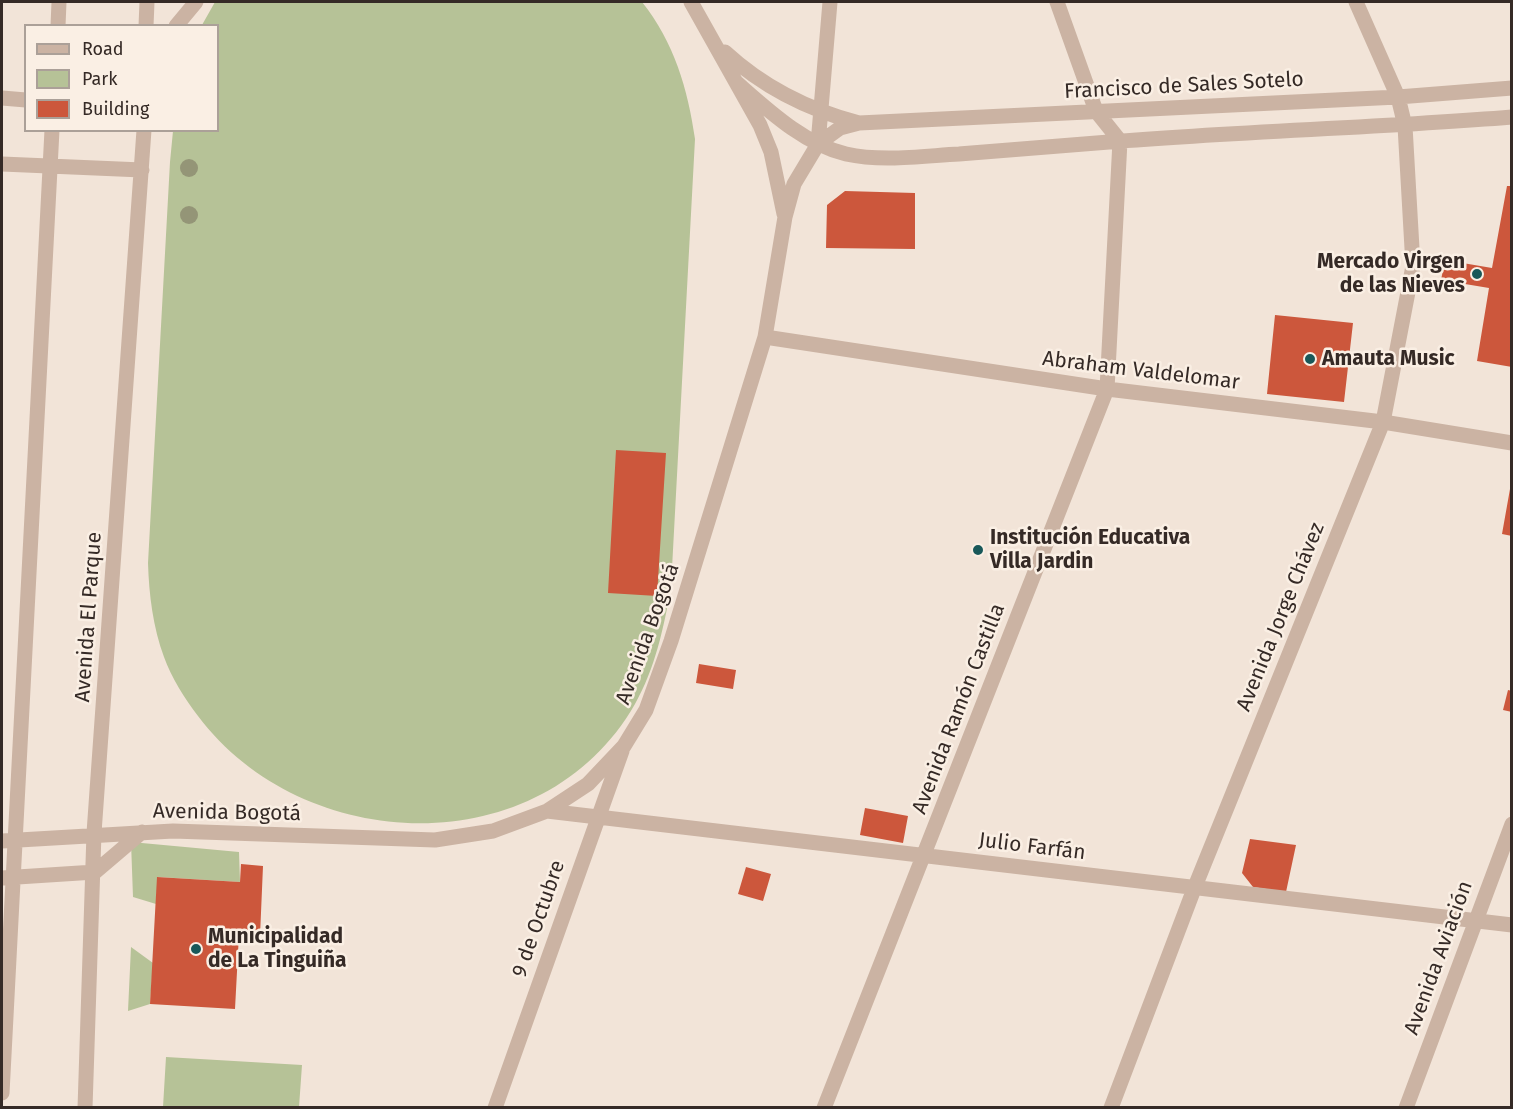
<!DOCTYPE html>
<html>
<head>
<meta charset="utf-8">
<style>
	body { margin:0 }
	#map { position:relative; width:1513px; height:1109px; overflow:hidden; background:#f2e4d8; font-family:"Fira Sans",sans-serif }
	canvas { display:block }
	.frame { position:absolute; inset:0; border:3px solid #352a26; pointer-events:none }
	.legend { position:absolute; left:24px; top:24px; width:195px; height:108px; box-sizing:border-box; background:#faefe4; border:2px solid #aba098; margin:0; padding:8px 10px; list-style:none; font-size:18px; color:#352a26 }
	.legend li { display:flex; align-items:center; gap:12px; height:30px }
	.legend b { width:30px; border:2px solid #aba098 }
</style>
</head>
<body>
<div id="map">
<canvas width="1513" height="1109"></canvas>
<div class="frame"></div>
<ul class="legend">
<li><b style="height:8px;background:#cbb3a3"></b>Road</li>
<li><b style="height:16px;background:#b6c297"></b>Park</li>
<li><b style="height:16px;background:#cc573c"></b>Building</li>
</ul>
</div>
<script>
const g = document.querySelector('canvas').getContext('2d');
g.lineJoin = 'round';
function fillPath(path, color) { g.fillStyle = color; g.fill(path, 'evenodd'); }
function strokePath(path, color, width, dash) { g.strokeStyle = color; g.lineWidth = width; g.lineCap = dash ? 'butt' : 'round'; g.setLineDash(dash || []); g.stroke(path); }
function write(font, color, halo, rows, align = 'center') {
  g.font = font + ' "Fira Sans",sans-serif'; g.lineWidth = 5; g.setLineDash([]); g.textBaseline = 'middle'; g.strokeStyle = halo; g.fillStyle = color; for (const [text, x, y, turn = 0] of rows) {
    g.save(); g.translate(x, y); g.rotate((+turn || 0) * Math.PI / 180); g.textAlign = isNaN(turn) ? turn : align; if (halo) g.strokeText(text, 0, 0); g.fillText(text, 0, 0); g.restore();
  }
}
const green = new Path2D(`
	M215 2H642C674 42 688 89 695 139L671 587C664 627 655 669 635 704 543 865 304 857 198 716 185 699 171 677 164 657 153 627 149 595 148 563L170 162 173 131 218 130V26L202 25Z
	M131 842 239 852 240 882 158 877 156 904 133 897Z
	M131 947 153 963 150 1004 128 1011Z
	M166 1057 302 1065 299 1107H163Z`);
const building = new Path2D(`
	M1507 186H1512V367L1477 361 1489 288 1441 280 1445 260 1492 268Z
	M845 191 915 193V249L826 248 827 205Z
	M1275 315 1353 323 1344 402 1267 394Z
	M616 450 666 453 657 596 608 593Z
	M1510 489H1512V536L1502 534Z
	M699 664 736 670 733 689 696 683Z
	M1508 690 1512 691V712L1503 710Z
	M865 808 908 816 903 843 860 835Z
	M1250 839 1296 845 1286 892 1253 887 1242 873Z
	M241 864 263 866 260 936 239 934 235 1009 150 1004 157 877 240 882Z
	M746 867 771 874 763 901 738 894Z`);
const minor = new Path2D(`
	M691 2 760 125 771 152 784 214
	M58 26 59 2
	M146 26 147 2
	M176 26 196 2
	M725 52C764 88 809 110 859 123
	M737 83C769 111 804 144 846 154 882 162 923 156 959 154 1009 150 1059 146 1109 142 1243 131 1377 128 1512 117
	M2 98 26 100
	M818 144 830 2
	M2 164 142 170
	M765 337 1107 389 1383 422 1512 443
	M547 811 1512 925
	M2 841 173 831 435 840 493 831 547 811 588 784 624 746 646 710 671 641 765 337 785 217 794 184 818 144 840 128 859 123 1398 97 1512 88
	M2 878 95 872 142 832
	M2 1093 52 130
	M85 1108 94 833 144 130
	M495 1108 622 751
	M824 1108 1107 389 1120 141 1096 111 1057 2
	M1111 1108 1194 889 1383 422 1413 266 1405 126 1398 97 1356 2
	M1406 1108 1512 824`);
const trees = [
	[189,168],
	[189,215]
];
const markers = [
	[1477,274,6,"#195859"],
	[1310,359,6,"#195859"],
	[978,550,6,"#195859"],
	[196,949,6,"#195859"]
];
const streetNames = [
	["Francisco de Sales Sotelo",1184,86,-3],
	["Abraham Valdelomar",1141,371,7],
	["Avenida El Parque",89,617,-86],
	["Avenida Jorge Chávez",1281,617,-68],
	["Avenida Bogotá",648,634,-70],
	["Avenida Ramón Castilla",959,709,-69],
	["Avenida Bogotá",227,813,1],
	["Julio Farfán",1032,847,7],
	["9 de Octubre",539,919,-71],
	["Avenida Aviación",1439,958,-70]
];
const poiNames = [
	["Mercado Virgen",1465,262,"right"],
	["de las Nieves",1465,286,"right"],
	["Amauta Music",1322,359],
	["Institución Educativa",990,538],
	["Villa Jardin",990,562],
	["Municipalidad",208,937],
	["de La Tinguiña",208,961]
];
fillPath(green, '#b6c297');
fillPath(building, '#cc573c');
strokePath(minor, '#cbb3a3', 15);
g.fillStyle = '#949577';
for (const [x, y] of trees) { g.beginPath(); g.arc(x, y, 9, 0, 2 * Math.PI); g.fill(); }
for (const [x, y, r, color] of markers) { const dot = new Path2D(); dot.arc(x, y, r, 0, 2 * Math.PI); g.fillStyle = color; g.fill(dot); strokePath(dot, '#faefe4', 2); }
write('21px', '#352a26', '#faefe4', streetNames);
write('bold 21px', '#352a26', '#faefe4', poiNames, 'left');
</script>
</body>
</html>
